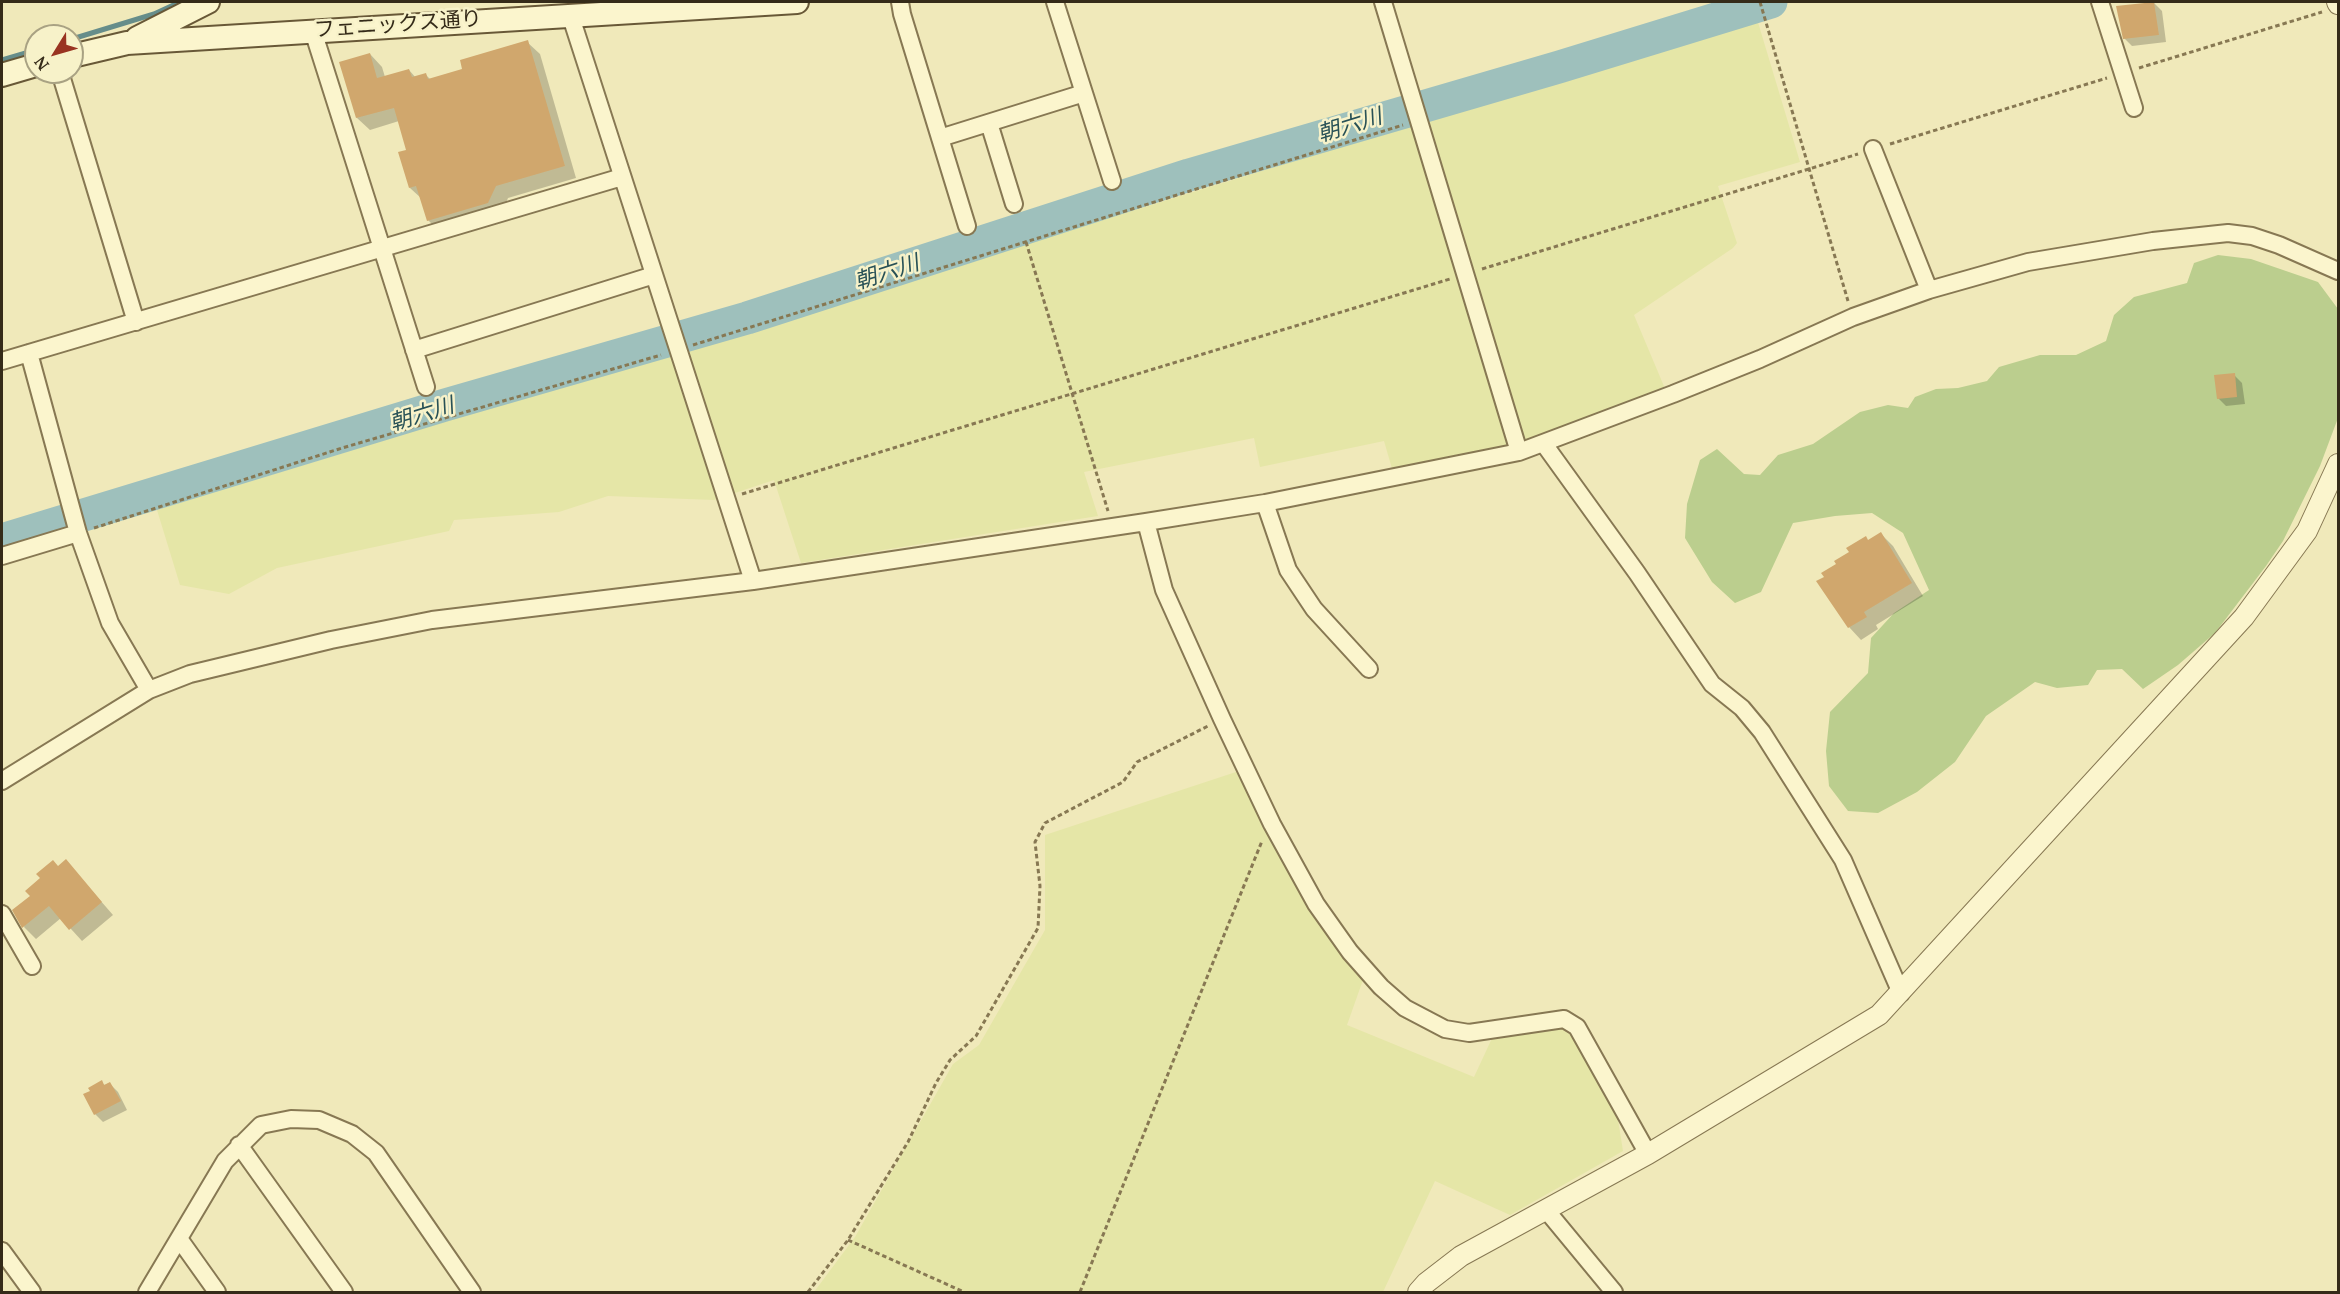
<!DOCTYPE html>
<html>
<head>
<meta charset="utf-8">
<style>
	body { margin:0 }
	#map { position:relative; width:2340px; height:1294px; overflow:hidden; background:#f0e9ba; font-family:"PT Serif",serif }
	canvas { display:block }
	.frame { position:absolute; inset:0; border:3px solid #352b19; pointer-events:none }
	.north { position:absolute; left:24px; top:24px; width:60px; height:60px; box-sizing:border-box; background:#f7f2c9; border:2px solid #a9a283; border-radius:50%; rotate:233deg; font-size:16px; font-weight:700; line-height:24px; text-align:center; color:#352b19 }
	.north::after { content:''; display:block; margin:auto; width:21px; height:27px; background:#993421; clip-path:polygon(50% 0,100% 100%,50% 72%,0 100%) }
</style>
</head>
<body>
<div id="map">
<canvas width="2340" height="1294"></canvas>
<div class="frame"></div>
<div class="north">N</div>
</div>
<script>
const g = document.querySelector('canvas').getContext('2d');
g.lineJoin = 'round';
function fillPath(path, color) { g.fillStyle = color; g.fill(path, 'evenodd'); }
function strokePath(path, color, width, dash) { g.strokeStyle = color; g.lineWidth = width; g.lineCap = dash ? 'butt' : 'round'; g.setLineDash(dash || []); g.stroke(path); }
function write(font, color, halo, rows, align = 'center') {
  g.font = font + ' "PT Serif","Noto Sans JP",serif'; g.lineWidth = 5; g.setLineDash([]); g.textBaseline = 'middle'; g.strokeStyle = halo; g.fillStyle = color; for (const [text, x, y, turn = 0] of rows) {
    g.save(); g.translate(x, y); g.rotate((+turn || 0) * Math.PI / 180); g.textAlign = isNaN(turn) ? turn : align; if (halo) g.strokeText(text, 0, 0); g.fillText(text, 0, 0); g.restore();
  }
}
const farmland = new Path2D(`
	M1757 19 1800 162 1718 186 1737 243 1733 248 1634 315 1666 391 1492 452 1393 472 1384 441 1260 467 1254 438 1084 472 1098 516 801 563 774 480 714 500 608 496 559 512 454 520 449 531 277 568 229 594 180 585 157 510Z
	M1242 770 1364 977 1347 1025 1474 1077 1494 1034 1563 1023 1572 1029 1616 1107 1623 1151 1510 1215 1435 1181 1383 1292H814L855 1237 953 1064 979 1045 1045 930V835Z`);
const green = new Path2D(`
	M2218 255 2251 259 2318 282 2338 309V418L2320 466 2283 541 2266 566 2215 633 2178 665 2143 689 2122 669 2097 670 2088 685 2057 688 2035 682 1986 716 1955 762 1917 792 1878 813 1848 811 1829 786 1826 751 1830 712 1868 673 1871 638 1894 613 1929 590 1903 533 1872 513 1835 516 1793 523 1761 592 1735 603 1712 582 1685 538 1687 504 1700 460 1717 449 1744 474 1760 475 1778 455 1813 444 1860 412 1888 405 1908 408 1915 397 1936 389 1958 388 1987 381 1999 367 2040 355H2076L2106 341 2114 315 2134 297 2187 283 2194 263Z`);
const shadow = new Path2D(`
	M2154 3 2162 11 2166 42 2132 46 2124 38Z
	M527 42 540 54 576 178 508 198 501 215 440 232 428 220 422 199 410 188 408 151 399 121 370 130 357 118 370 54 382 67 385 77 409 70 416 78 426 75 431 80 464 70Z
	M2234 375 2242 383 2245 404 2226 406 2218 398Z
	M1881 534 1893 546 1923 596 1876 625 1878 629 1861 640 1849 627 1869 541Z
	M66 861 113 915 82 941 61 918 36 939 24 927 32 896Z
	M101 1082 106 1086 110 1084 118 1092 127 1110 103 1122 95 1114Z`);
const stream = new Path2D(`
	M72 39 154 14 180 2
	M2 60 36 50`);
const river = new Path2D(`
	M2 540 445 405 747 318 1189 175 1559 67 1771 2`);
const building = new Path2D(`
	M2154 2 2159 35 2123 39 2116 6Z
	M528 40 565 166 496 186 488 203 427 221 416 186 409 188 398 152 406 150 394 108 356 118 339 62 370 53 377 78 409 69 412 77 426 73 428 79 462 69 460 60Z
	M2235 373 2237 397 2217 399 2214 375Z
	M1881 532 1912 583 1864 612 1867 617 1848 628 1816 581 1824 577 1821 573 1836 564 1834 561 1849 552 1846 548 1866 536 1868 540Z
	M66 859 102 902 69 930 49 906 22 928 12 910 30 896 25 891 40 878 36 874 53 860 58 866Z
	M102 1080 104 1085 110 1082 121 1101 94 1115 83 1094 90 1091 88 1088Z`);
const path = new Path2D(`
	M1760 2 1848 301
	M2139 68 2322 12
	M1890 144 2107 78
	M1026 242 1108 511
	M1482 269 1858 154
	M693 345 1403 125
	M742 494 1450 279
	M94 528 342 448 661 355
	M848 1240 964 1292
	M808 1292 848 1240 908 1142 936 1083 950 1060 976 1036 1038 928 1040 886 1035 842 1045 823 1123 782 1137 762 1208 726
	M1080 1292 1262 841`);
const minor = new Path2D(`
	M900 2 902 14 967 226
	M1055 2 1112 181
	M1383 2 1519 452
	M2100 2 2134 108
	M570 14 753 581
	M313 31 426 387
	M60 72 136 322
	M989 123 1014 204
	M940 138 1084 93
	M1873 149 1929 290
	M414 350 654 275
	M29 353 78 533 110 623 149 690
	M2 361 622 177
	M1544 444 1637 573 1712 684 1742 708 1762 732 1843 860 1901 993
	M1265 503 1288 570 1314 609 1369 669
	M1146 522 1164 590 1222 719 1272 824 1316 904 1350 952 1381 987 1405 1008 1445 1029 1469 1033 1564 1019 1577 1027 1648 1154
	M2 556 78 533
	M2 781 149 690 190 674 331 640 432 620 753 581 1146 522 1265 503 1519 452 1673 394 1760 359 1853 317 1929 290 2028 262 2153 241 2228 233 2252 236 2279 245 2338 271
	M2 914 32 966
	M239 1145 344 1292
	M1547 1211 1614 1292
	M180 1240 217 1292
	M2 1251 32 1292
	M147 1292 225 1161 261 1125 291 1119 319 1120 352 1134 376 1153 472 1292`);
const tertiary = new Path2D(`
	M2337 2 2338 4
	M1418 1292 1426 1283 1461 1256 1648 1154 1879 1015 2244 617 2307 531 2338 464`);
const secondary = new Path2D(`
	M137 38 208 2
	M72 56 127 43 797 2
	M2 75 36 65`);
const streetNames = [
	["フェニックス通り",398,25,-4]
];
const waterNames = [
	["朝六川",1350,126,-17],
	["朝六川",887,273,-18],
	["朝六川",422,415,-17]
];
fillPath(farmland, '#e5e6a7');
fillPath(green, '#bbce8e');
fillPath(shadow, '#0003');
strokePath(stream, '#668d8a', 5);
strokePath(river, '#9ec0bc', 33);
fillPath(building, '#d0a76d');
strokePath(minor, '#877853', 20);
strokePath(tertiary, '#877853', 22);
strokePath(secondary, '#685837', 26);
strokePath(path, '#877853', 3, [4.5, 3]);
strokePath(minor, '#fbf5cd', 16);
strokePath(tertiary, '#fbf5cd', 20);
strokePath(secondary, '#fbf5cd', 22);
write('21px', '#352b19', '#f7f2c9', streetNames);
write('italic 22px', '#285156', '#f7f2c9', waterNames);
</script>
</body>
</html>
